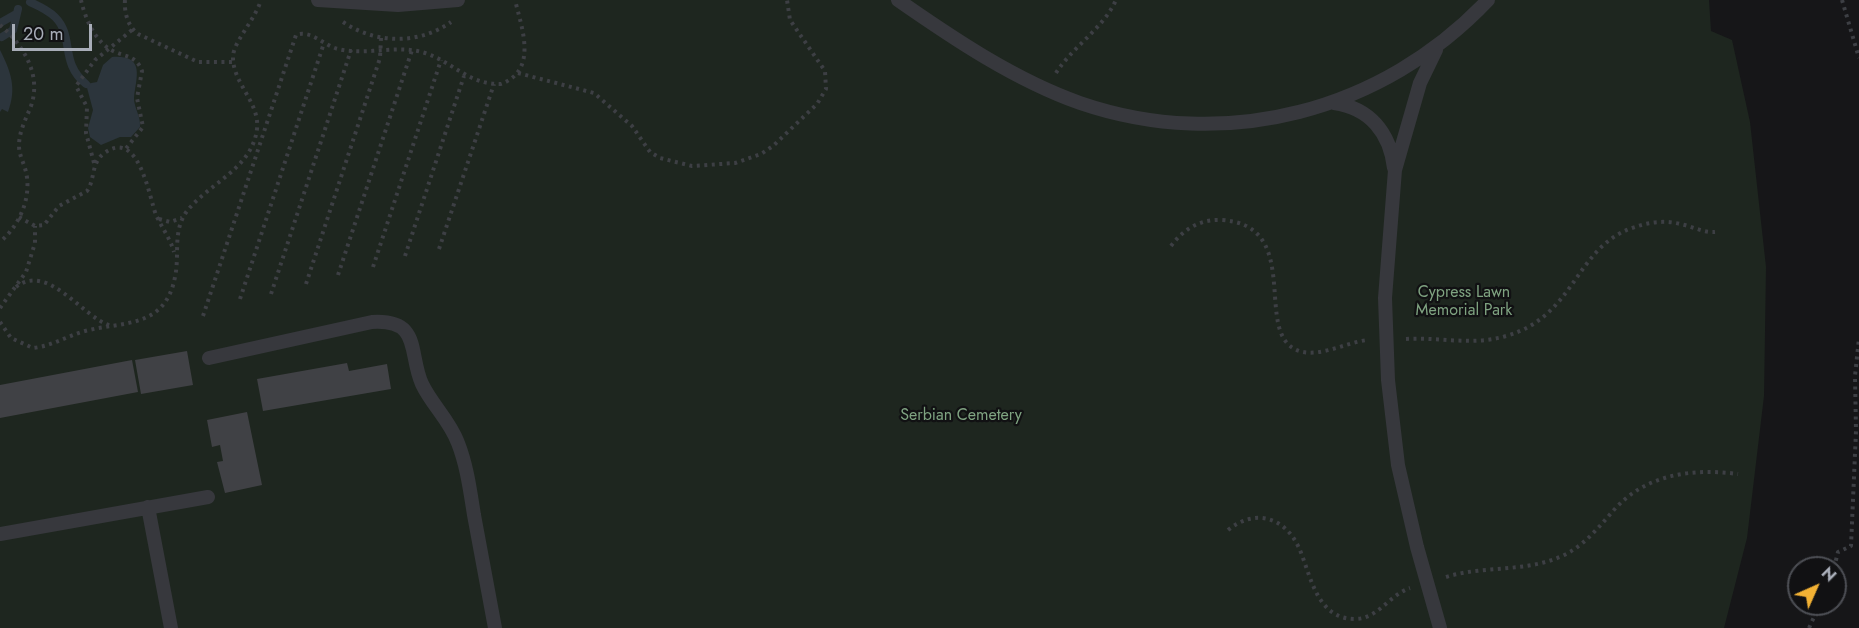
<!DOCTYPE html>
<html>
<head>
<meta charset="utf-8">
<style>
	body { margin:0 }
	#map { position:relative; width:1859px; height:628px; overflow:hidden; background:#161618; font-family:Jost,sans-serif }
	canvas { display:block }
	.north { position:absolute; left:1787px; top:556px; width:60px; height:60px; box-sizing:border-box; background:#111113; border:2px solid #4d4f55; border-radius:50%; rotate:45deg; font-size:16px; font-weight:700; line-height:24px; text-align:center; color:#a8adb8 }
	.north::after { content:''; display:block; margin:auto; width:21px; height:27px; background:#f2b134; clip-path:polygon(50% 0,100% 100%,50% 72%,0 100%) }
	.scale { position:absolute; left:12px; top:24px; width:80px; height:27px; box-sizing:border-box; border:3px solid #a8adb8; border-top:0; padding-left:8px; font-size:18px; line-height:21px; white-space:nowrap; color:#a8adb8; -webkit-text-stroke:4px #111113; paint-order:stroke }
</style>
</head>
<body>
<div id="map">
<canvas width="1859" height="628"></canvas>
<div class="north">N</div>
<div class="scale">20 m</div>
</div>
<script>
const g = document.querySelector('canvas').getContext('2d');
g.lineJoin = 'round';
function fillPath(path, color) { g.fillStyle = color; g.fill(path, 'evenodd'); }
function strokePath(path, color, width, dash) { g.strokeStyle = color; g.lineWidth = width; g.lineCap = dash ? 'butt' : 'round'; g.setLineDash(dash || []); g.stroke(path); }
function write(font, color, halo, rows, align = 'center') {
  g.font = font + ' Jost,sans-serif'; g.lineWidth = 4.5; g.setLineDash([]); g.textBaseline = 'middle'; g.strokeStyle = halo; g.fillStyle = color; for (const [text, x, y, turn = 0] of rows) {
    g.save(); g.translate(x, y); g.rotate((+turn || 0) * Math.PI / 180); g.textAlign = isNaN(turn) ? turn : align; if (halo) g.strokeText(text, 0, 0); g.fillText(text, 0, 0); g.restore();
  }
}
const green = new Path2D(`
	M0 0H1709L1711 31 1732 40 1750 122 1766 267 1764 396 1747 538 1724 628H0Z`);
const water = new Path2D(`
	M0 50C11 72 17 88 8 112L2 109 0 112Z
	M112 57C146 55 136 77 134 98 134 108 141 116 140 127L131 137H120L101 145 90 137 88 128 93 110 86 84 97 82 103 65Z`);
const stream = new Path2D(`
	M30 2C39 6 48 10 55 17 75 37 59 62 86 84
	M0 23 16 14
	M2 37 13 30 18 9`);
const building = new Path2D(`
	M187 351 193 385 141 394 135 360Z
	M132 360 138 392 0 418V385Z
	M347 363 349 371 387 364 391 389 263 411 257 379Z
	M247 412 262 485 225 493 217 462 223 461 220 445 212 447 207 420Z`);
const path = new Path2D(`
	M81 0C85 18 95 42 113 51 125 57 136 55 142 71L137 98 143 127 124 151
	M125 0C124 12 128 27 138 34L198 62H233
	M1842 0 1859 58
	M343 22C376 44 418 45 451 22
	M0 25C23 45 42 74 31 106 26 119 19 131 19 146 19 155 24 163 26 172 32 198 19 226 0 242
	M518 73 594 93 632 126 650 152 660 158 692 166 735 163 761 154 773 146 817 104 826 89 825 71 790 20 787 0
	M1056 73C1073 46 1103 29 1116 0
	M94 163 86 133 87 107 76 86 95 60 132 30
	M19 217 35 226 44 225 59 206 87 191C95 180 91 164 103 154 139 126 149 197 156 215 162 228 170 238 174 252
	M159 219 170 222 182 218
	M1171 246C1183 230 1199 219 1221 220 1299 224 1259 318 1289 345 1310 364 1344 342 1368 340
	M439 249 494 84
	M405 256 464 76
	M373 267 441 60
	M338 275 412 50
	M306 284 380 58 381 38
	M16 287C48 262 82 317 111 326
	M271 294 351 50
	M240 299 324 43
	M0 308 26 272 35 243V226
	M203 316 296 35C310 29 325 46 338 49 367 56 397 44 425 53 453 62 469 85 501 84 538 70 522 29 515 0
	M0 322 11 338 33 348C52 346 67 336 85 331 123 321 165 329 175 277 180 254 172 232 187 211 209 183 252 169 257 129 260 102 232 83 233 56 234 41 255 20 261 0
	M1406 339C1439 337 1473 346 1506 336 1577 316 1574 246 1635 227 1649 222 1665 220 1680 224 1692 226 1703 233 1715 232
	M1228 530C1255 508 1285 517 1299 548 1311 575 1316 619 1355 619 1378 619 1389 595 1410 588
	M1834 568 1838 552 1851 546 1856 431 1855 376 1859 338
	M1446 577C1485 565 1524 573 1562 556 1584 546 1598 528 1613 511 1645 474 1692 468 1738 474
	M1809 628 1820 604`);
const service = new Path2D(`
	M318 0 398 5 458 0
	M898 0C954 39 1015 80 1080 103 1226 153 1383 111 1488 0
	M1436 50 1420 83 1395 170 1385 298 1388 380 1398 465 1417 547 1440 628
	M1334 103C1370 108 1390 133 1394 168
	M209 358 372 322C422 319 408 353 422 384 432 405 450 421 458 443 467 466 470 490 474 515 481 552 488 590 495 628
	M148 507 171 628
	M0 534 208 497`);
const parkNames = [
	["Cypress Lawn",1464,293],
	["Memorial Park",1464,311],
	["Serbian Cemetery",961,416]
];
fillPath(green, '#1e261f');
fillPath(water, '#2c353c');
strokePath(stream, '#2c353c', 8);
fillPath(building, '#404145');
strokePath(path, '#3d3f44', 4, [3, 4.5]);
strokePath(service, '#37383d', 14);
write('16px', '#7fa381', '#111113', parkNames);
</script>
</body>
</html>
